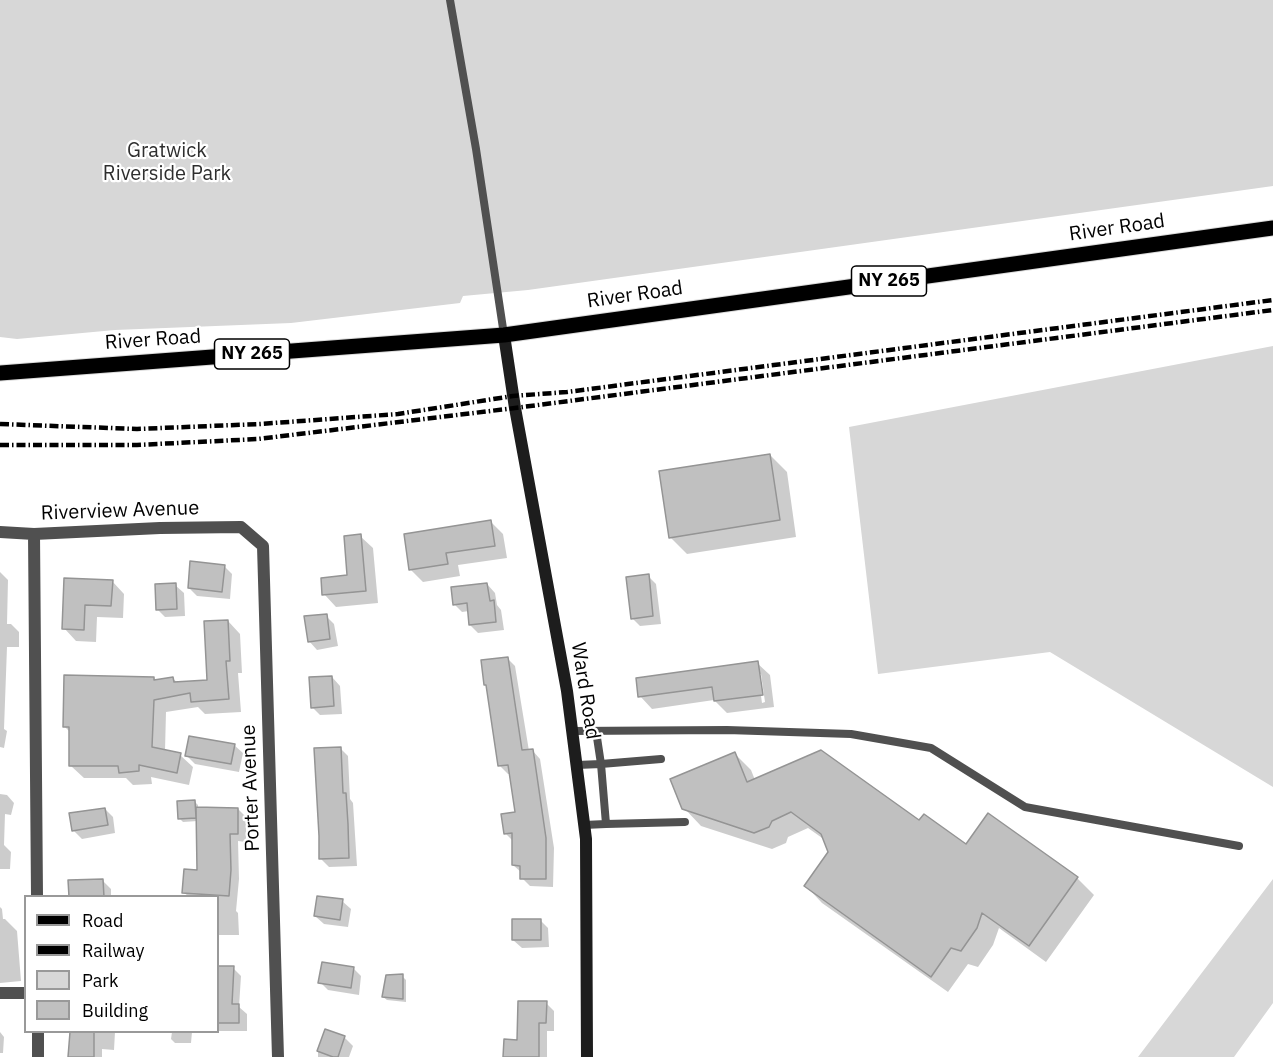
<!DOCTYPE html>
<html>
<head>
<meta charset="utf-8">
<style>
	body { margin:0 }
	#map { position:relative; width:1273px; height:1057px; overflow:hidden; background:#fff; font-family:"IBM Plex Sans",sans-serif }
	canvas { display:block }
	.legend { position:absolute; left:24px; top:895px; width:195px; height:138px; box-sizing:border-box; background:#fff; border:2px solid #999; margin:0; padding:8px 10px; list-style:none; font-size:18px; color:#000 }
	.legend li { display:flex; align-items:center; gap:12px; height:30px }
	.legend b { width:30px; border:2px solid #999 }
</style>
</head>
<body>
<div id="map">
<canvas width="1273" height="1057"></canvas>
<ul class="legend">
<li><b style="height:8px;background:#000"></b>Road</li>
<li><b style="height:8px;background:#000"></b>Railway</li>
<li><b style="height:16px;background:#d7d7d7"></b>Park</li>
<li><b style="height:16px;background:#c0c0c0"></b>Building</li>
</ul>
</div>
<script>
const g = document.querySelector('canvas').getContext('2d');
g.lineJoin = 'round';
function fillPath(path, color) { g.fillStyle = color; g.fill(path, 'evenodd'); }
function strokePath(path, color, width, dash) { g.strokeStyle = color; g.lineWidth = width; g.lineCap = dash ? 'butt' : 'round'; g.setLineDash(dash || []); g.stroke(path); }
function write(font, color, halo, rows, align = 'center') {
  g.font = font + ' "IBM Plex Sans",sans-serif'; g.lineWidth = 4.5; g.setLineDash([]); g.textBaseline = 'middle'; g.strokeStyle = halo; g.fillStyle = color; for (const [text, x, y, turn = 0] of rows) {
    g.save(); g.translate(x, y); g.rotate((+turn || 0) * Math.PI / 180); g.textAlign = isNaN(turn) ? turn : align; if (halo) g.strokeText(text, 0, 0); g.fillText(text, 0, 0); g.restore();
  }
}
const green = new Path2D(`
	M0 0H1273V186L528 290 463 296 460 303 291 323 115 330 17 339 0 337Z
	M1273 346V787L1050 652 878 674 849 427Z
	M1273 879V1003L1234 1057H1138Z`);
const shadow = new Path2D(`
	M770 455 787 472 796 537 687 554 670 537Z
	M490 521 503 534 507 558 458 565 460 576 423 582 411 570Z
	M360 536 373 548 378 603 336 607 324 594 349 577Z
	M224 566 232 574 230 599 197 596 189 588Z
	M0 572 8 580 7 624H11L19 632V647H7L4 729 7 731 4 748 0 747Z
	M648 576 656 584 661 624 640 626 632 618Z
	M66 580 112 581 124 594 123 618 97 617 96 642 76 641 64 628Z
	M487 584 495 593 497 605 501 610 504 630 478 633 470 625 469 611 462 612 454 604Z
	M175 585 184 593 185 616 165 617 157 609Z
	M326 616 334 624 338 646 317 650 309 641Z
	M228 621 240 634 242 673H238L241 712 205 714 198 707 166 712 165 751 180 755 193 767 189 785 151 777 152 784 133 785 126 778H84L71 766V733L64 726 154 678 157 681 172 678 178 683 209 681Z
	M507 658 515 666 529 751 532 750 540 759 554 848 553 887 530 886 522 878V873L513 865V841L505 833 517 813 511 774H508L500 766Z
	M757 663 770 675 774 707 727 713 714 700 652 709 640 696ZM758 674H761L765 702 762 703Z
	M332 677 340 686 342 714 320 715 312 707Z
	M234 745 243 753 239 772 195 764 187 756Z
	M340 748 348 756 350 799 353 803 357 866 329 867 321 859Z
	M734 753 751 770 755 780 920 822 966 846 1077 878 1094 895 1046 962 999 928 993 945 978 967 968 964 948 992 822 903 806 886 830 853 825 840 808 828 788 837 786 843 772 849 701 826 684 808Z
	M0 794 7 795 14 803 11 815 5 814 4 845 11 852 10 869H0Z
	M195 802 198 805V808L238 809 246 817V842L238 841 239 879 236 911 238 913 239 935H218V896H188L183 892 199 872 198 821 183 822 179 818Z
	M105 809 113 817 115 833 82 839 73 830Z
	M102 880 111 889V896H70Z
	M342 901 351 909 348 927 324 924 315 916Z
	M0 907 2 909 3 919H5L17 931 21 981 0 983Z
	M540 920 548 928 549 947 522 948 513 940Z
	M218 967 233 968 241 976 239 1007 247 1014V1031H218Z
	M353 968 361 976 359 995 328 990 320 982Z
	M402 976 406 980V1002L387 1000 383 997Z
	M546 1003 554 1011V1031H547V1057H505Z
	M326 1031 345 1038 353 1046 349 1057H318V1051Z
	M0 1032 4 1037 3 1053H0Z
	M71 1032H115L114 1050 102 1049V1057H70Z
	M172 1032H192L191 1043H175L171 1039Z`);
const building = new Path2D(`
	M770 454 780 520 669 538 659 471Z
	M491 520 495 546 446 553 448 564 409 570 404 534Z
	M361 534 366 591 322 595 321 578 347 575 344 536Z
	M190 561 225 565 222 592 188 588Z
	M649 574 653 616 631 619 626 577Z
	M64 578 113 580 111 606 85 605 84 630 62 629Z
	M176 583 177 609 156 610 155 584Z
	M487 583 490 601 494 600 496 622 469 625 467 603 453 605 451 587Z
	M327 614 330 639 308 642 304 616Z
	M228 620 230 661H226L229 699 191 702 190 693 154 700 152 747 181 753 177 773 139 765V771L119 773 118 766H69V727H63L64 675 154 677V680L173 677 174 682 207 680 204 621Z
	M508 657 522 750 533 749 546 838V879H520V866L512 865V833L504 834 501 814 515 812 508 765 498 766 486 685H484L481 660Z
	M758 661 763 695 714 701 712 687 638 697 636 678Z
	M332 676 334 706 311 708 309 677Z
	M189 736 235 744 231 764 185 756Z
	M341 747 343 793H346L348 824 349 858 319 859V836L314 748Z
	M821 750 919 820 924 814 966 844 988 813 1078 877 1029 946 982 913 977 928 961 951 951 948 931 977 804 886 828 852 821 834 791 812 772 821 769 827 754 833 682 809 670 779 735 752 747 782Z
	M195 800 196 818 178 819 177 801Z
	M196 807 238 808V834H230L231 870 229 896 182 893 184 869 197 870Z
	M105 808 108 825 72 831 69 813Z
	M103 879 104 897H69L68 880Z
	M317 896 343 899 340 920 314 916Z
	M512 919H541V940H512Z
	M322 962 354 967 351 988 318 983Z
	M218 966H234L232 1004H239V1023H218Z
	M403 974V999L382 997 386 975Z
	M518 1001H547L546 1023H539V1057H503L504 1039 517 1040Z
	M325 1029 345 1036 338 1057H333L317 1051Z
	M70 1032H94V1057H68Z`);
const lane = new Path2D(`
	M450 0 476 149 504 335
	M572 731 727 730 851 734 931 748 1025 807 1239 846
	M661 759 601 764 606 824 685 822
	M577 765 601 764 596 731
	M584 825 606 824`);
const street = new Path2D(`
	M0 532 34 534 160 528 241 527 263 546 278 1057
	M34 534 37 896
	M0 993H26
	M38 1032V1057`);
const secondary = new Path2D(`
	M504 335 515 408 567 691 586 839 587 1057`);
const primary = new Path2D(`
	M0 373 504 335 1273 228`);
const rail = new Path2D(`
	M0 424 137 429 260 424 398 414 513 396 567 392 1273 300
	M0 445H137L258 439 515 408 1273 310`);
const shields = [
	[889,281,75],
	[252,354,75]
];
const shieldNames = [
	["NY 265",889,281],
	["NY 265",252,354]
];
const parkNames = [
	["Gratwick",167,151],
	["Riverside Park",167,174]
];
const streetNames = [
	["River Road",1117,228,-8],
	["River Road",635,295,-8],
	["River Road",153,340,-4],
	["Riverview Avenue",120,511,-2],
	["Ward Road",585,691,81],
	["Porter Avenue",251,788,-92]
];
fillPath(green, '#d7d7d7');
fillPath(shadow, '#0003');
fillPath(building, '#c0c0c0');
strokePath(building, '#949494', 1.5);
strokePath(primary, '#dbdbdb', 17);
strokePath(lane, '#505050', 8);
strokePath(street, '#505050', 12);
strokePath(secondary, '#1d1d1d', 12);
strokePath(primary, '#000', 15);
strokePath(rail, '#000', 4.5, [9, 3, 1.5, 3]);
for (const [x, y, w] of shields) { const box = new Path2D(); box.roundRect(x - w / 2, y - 15, w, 30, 4.5); g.fillStyle = '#fff'; g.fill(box); strokePath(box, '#000', 1.5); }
write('bold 18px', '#000', null, shieldNames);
write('20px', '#2e2e2e', '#fff', parkNames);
write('20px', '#000', '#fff', streetNames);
</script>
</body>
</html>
